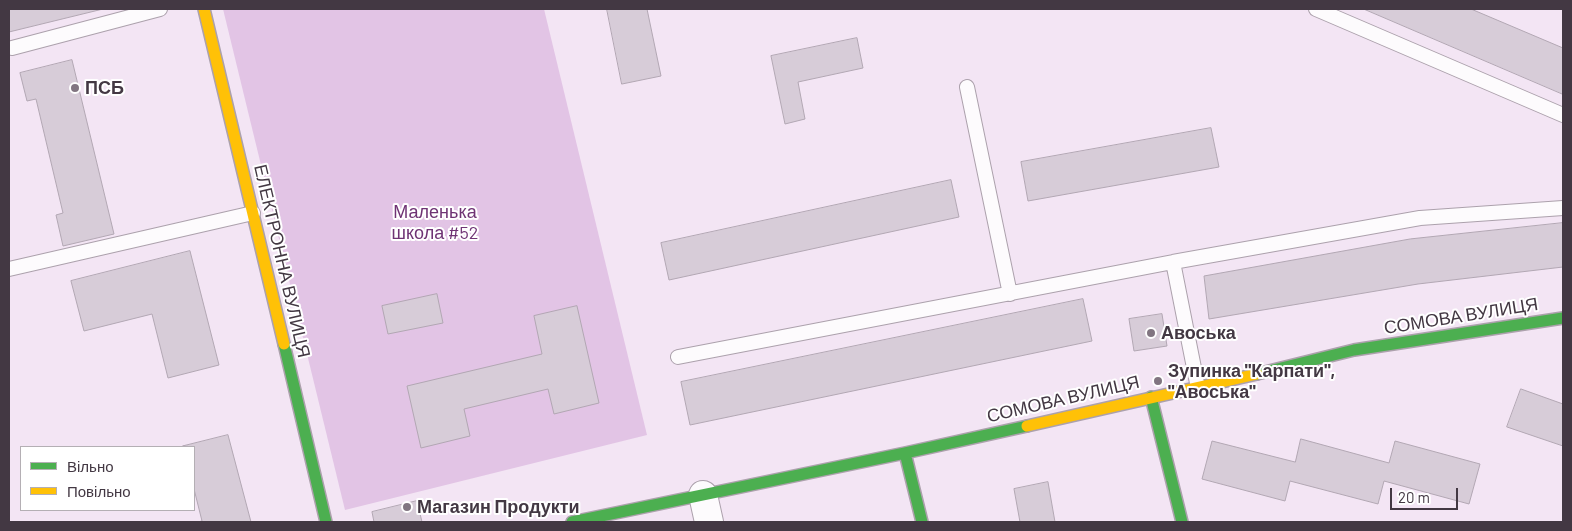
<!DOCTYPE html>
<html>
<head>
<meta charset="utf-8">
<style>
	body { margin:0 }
	#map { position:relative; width:1572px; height:531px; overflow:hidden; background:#f3e5f4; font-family:Barlow,sans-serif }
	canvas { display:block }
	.frame { position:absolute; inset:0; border:10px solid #433843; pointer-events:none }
	.legend { position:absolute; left:20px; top:446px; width:175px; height:65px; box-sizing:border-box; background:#fff; border:1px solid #b4afb4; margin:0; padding:6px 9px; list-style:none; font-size:15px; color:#433843 }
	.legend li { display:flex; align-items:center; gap:10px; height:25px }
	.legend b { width:25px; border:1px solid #b4afb4 }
	.scale { position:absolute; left:1390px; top:488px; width:68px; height:22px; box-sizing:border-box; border:2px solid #433843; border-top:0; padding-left:6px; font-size:15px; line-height:18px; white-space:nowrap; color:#433843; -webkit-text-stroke:4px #fff; paint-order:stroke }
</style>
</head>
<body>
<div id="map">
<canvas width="1572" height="531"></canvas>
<div class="frame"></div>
<ul class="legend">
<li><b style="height:6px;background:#4caf50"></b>Вільно</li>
<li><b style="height:6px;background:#ffc107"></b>Повільно</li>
</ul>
<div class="scale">20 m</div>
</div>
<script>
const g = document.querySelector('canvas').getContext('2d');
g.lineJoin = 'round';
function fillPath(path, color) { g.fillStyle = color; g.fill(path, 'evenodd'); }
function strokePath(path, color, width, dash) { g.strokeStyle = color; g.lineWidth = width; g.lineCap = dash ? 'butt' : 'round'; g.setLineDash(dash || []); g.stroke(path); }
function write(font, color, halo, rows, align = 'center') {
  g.font = font + ' Barlow,sans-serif'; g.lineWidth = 4; g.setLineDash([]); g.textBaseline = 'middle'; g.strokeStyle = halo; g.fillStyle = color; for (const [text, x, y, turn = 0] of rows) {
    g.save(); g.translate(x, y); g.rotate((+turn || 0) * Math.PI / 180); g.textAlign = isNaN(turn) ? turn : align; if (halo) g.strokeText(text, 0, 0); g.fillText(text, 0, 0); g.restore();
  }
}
const green = new Path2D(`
	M223 9H544L647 435 345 510Z`);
const building = new Path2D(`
	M9 9H103L9 32Z
	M607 9H647L661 76 622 84Z
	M1364 9H1471L1563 48V94Z
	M857 38 863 68 798 82 805 119 785 124 771 56Z
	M72 60 114 234 63 246 56 215 63 213 36 99 27 101 20 73Z
	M1211 128 1219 167 1028 201 1021 162Z
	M951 180 959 217 669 280 661 243Z
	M1563 223V267L1418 284 1209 319 1204 276 1410 239Z
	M190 251 219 365 168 378 152 314 84 331 71 281Z
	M437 294 443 323 388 334 382 306Z
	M1083 299 1092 341 690 425 681 382Z
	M577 306 599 403 554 414 548 389 464 409 470 436 421 448 407 386 542 354 534 316Z
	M1162 314 1167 346 1134 351 1129 319Z
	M1521 389 1563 404V446L1507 427Z
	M228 435 251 522H197L202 521 194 489V447L183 446Z
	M1301 439 1389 463 1395 441 1480 464 1469 504 1384 481 1378 504 1290 481 1285 501 1202 479 1212 441 1295 462Z
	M1048 482 1055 522H1020L1014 489Z
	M417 501 422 522H374L372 512Z`);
const lane = new Path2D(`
	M1316 9 1563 115
	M12 48 160 9
	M967 87 1010 294
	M9 269 253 213
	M678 357 1173 262
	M1198 388 1173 262 1420 218 1563 208`);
const street = new Path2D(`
	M703 495 709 522`);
const fast = new Path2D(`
	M284 344 326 522
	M1257 374 1354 350 1563 318
	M1151 397 1182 522
	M905 453 922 522
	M572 522 905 453 1027 426`);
const slow = new Path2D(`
	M204 9 284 344
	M1027 426 1257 374`);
const markers = [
	[75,88,5,"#817581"],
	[1151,333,5,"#817581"],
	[1158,381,5,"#817581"],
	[407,507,5,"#817581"]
];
const poiNames = [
	["ПСБ",85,88],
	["Авоська",1161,333],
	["Зупинка \"Карпати\",",1168,371],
	["\"Авоська\"",1168,392],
	["Магазин Продукти",417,507]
];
const parkNames = [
	["Маленька",435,212],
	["школа #52",435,233]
];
const streetNames = [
	["ЕЛЕКТРОННА ВУЛИЦЯ",282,261,77],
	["СОМОВА ВУЛИЦЯ",1461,316,-9],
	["СОМОВА ВУЛИЦЯ",1063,399,-13]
];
fillPath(green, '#e2c4e5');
fillPath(building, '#d7ccd8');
strokePath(building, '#b2a7b3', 1);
strokePath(lane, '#aca1ac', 16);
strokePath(street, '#aca1ac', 30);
strokePath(fast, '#aca1ac', 14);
strokePath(slow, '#aca1ac', 14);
strokePath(lane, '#fdfbfd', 14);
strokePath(street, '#fdfbfd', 28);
strokePath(fast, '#4caf50', 11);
strokePath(slow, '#ffc107', 11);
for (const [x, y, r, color] of markers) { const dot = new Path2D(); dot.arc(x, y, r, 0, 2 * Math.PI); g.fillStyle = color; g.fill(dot); strokePath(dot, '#fff', 2); }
write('bold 18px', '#433843', '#fff', poiNames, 'left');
write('18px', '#6f3374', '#fff', parkNames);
write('18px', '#433843', '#fff', streetNames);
</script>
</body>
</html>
